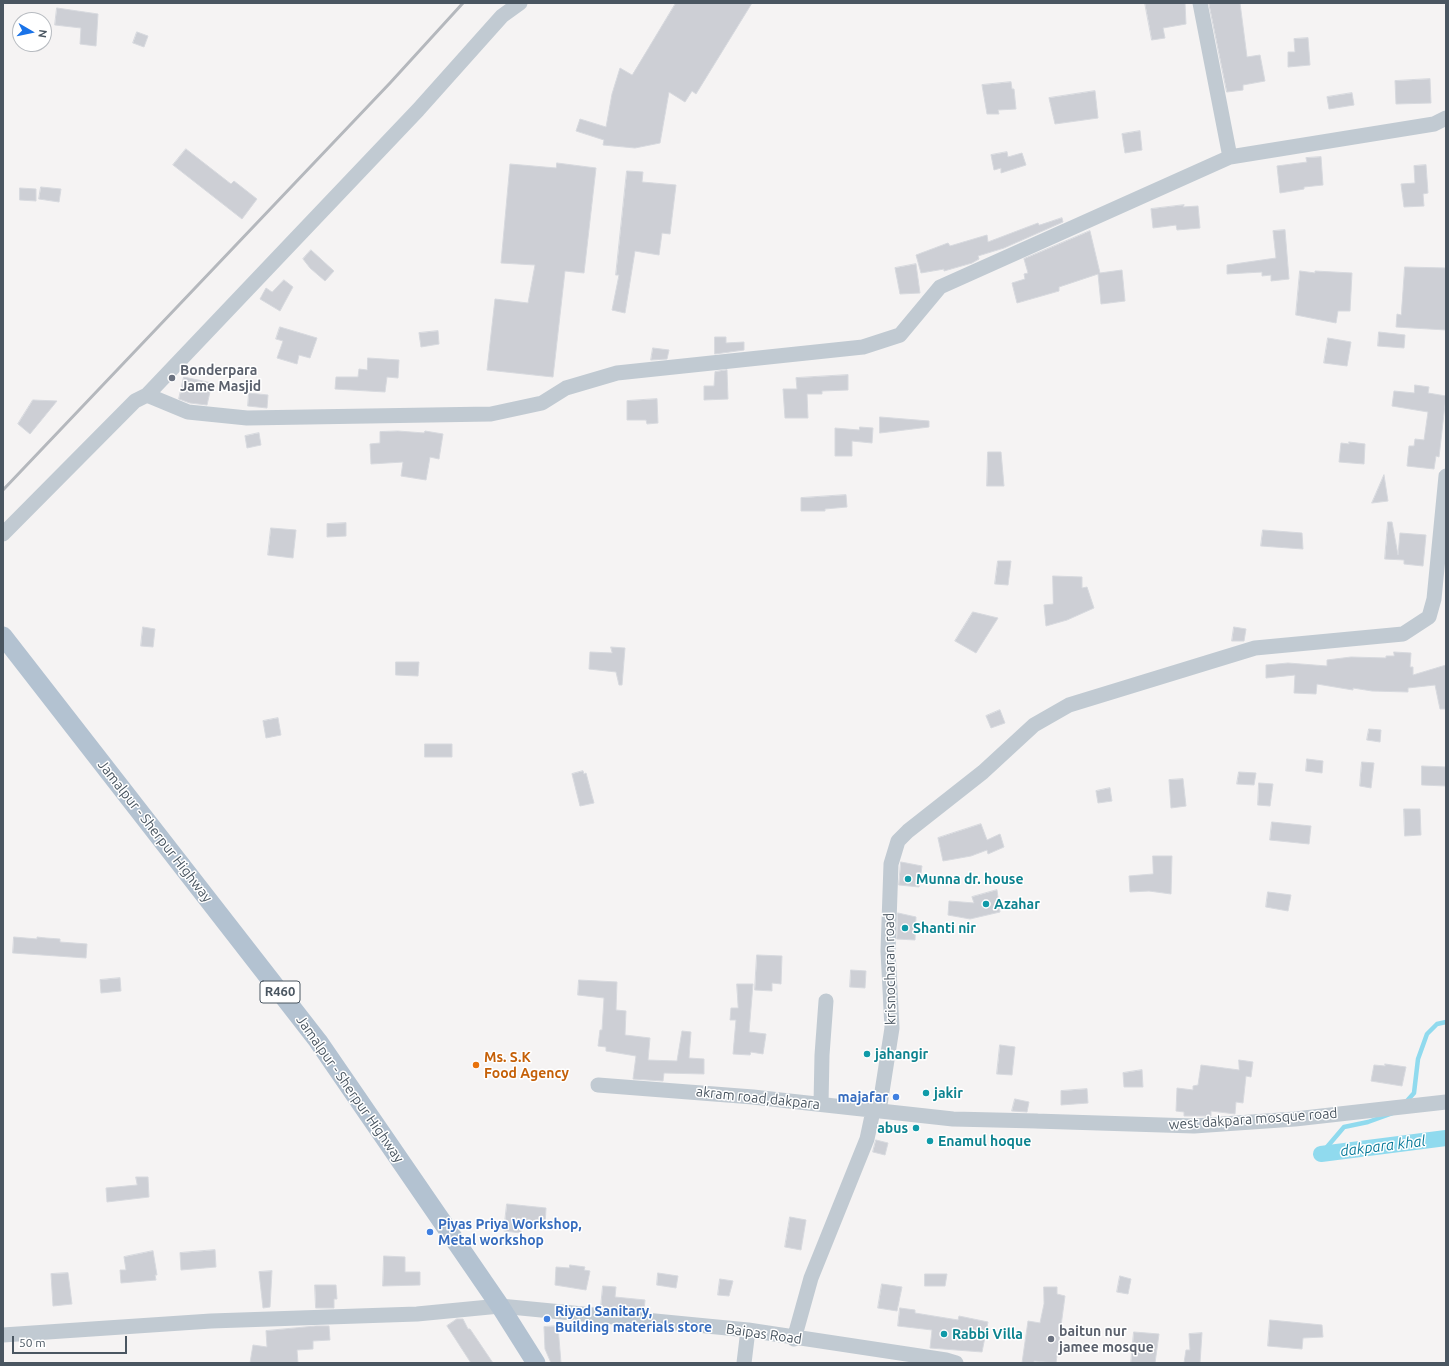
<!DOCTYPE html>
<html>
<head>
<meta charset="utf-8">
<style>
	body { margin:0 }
	#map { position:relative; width:1449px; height:1366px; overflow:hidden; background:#f5f3f3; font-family:Ubuntu,sans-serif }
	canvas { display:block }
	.frame { position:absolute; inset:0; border:4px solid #4a5661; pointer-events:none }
	.north { position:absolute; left:12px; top:12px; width:40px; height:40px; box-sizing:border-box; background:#fff; border:1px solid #b7bbc0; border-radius:50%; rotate:99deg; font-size:11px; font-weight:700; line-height:16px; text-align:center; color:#4a5661 }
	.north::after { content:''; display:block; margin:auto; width:14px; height:18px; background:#1a73e8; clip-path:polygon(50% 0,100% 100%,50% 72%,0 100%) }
	.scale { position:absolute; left:12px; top:1336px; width:115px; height:18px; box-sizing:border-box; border:2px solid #4a5661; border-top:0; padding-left:5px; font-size:12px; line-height:14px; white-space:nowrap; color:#4a5661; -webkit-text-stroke:3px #fff; paint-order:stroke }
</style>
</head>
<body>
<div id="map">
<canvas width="1449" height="1366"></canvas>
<div class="frame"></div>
<div class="north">N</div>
<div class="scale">50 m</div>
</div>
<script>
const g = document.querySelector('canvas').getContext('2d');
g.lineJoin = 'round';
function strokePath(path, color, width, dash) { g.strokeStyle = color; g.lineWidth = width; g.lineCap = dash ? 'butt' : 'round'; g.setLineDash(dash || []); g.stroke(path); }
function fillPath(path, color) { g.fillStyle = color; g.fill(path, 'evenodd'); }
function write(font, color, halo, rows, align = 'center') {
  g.font = font + ' Ubuntu,sans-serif'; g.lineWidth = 3; g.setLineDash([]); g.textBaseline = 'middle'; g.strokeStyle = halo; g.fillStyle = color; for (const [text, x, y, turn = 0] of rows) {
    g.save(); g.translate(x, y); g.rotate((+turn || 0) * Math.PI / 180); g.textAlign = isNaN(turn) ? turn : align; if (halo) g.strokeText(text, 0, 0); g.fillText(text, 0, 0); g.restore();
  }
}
const stream = new Path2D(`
	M1406 1102 1414 1093 1418 1059 1427 1034 1437 1024 1446 1022
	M1321 1154 1344 1127 1368 1122 1393 1113`);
const canal = new Path2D(`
	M1321 1154 1446 1138`);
const building = new Path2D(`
	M676 3H752L696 94 692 91 685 102 669 92 660 143 635 148 603 145 604 140 576 131 580 119 606 127 612 94 620 68 632 75Z
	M1145 3H1185L1186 24 1163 28 1165 38 1152 40Z
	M1209 3H1240L1247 57 1260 55 1265 81 1243 85V90L1227 92Z
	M57 8 98 14 96 46 80 44 81 28 55 25Z
	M137 32 148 36 144 47 133 43Z
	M1308 38 1310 65 1288 67V52H1295L1294 39Z
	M1430 79 1431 103 1396 104 1395 81Z
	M1011 82 1012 89H1014L1016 109 998 110 999 114H987L982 85Z
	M1095 91 1098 118 1055 124 1049 98Z
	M1352 93 1354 105 1329 109 1327 97Z
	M1140 131 1142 150 1125 153 1122 134Z
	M186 149 231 184 234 181 257 199 242 219 173 165Z
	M1007 152 1008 157 1022 153 1026 165 1001 173V168L994 170 991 155Z
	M1321 157 1323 185 1304 187V189L1280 193 1277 166 1307 162 1306 158Z
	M557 163 596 168 584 273 565 271 553 377 487 370 495 299 528 303 535 265 501 263 510 164 556 168Z
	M1426 165 1428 193 1423 194 1424 206 1404 207 1401 184 1415 183 1414 166Z
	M627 171 643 172 642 182 676 185 670 234 662 233 659 255 635 251 625 313 612 310 619 275H616Z
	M41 187 61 189 59 202 39 199Z
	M20 188 36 189V201L20 200Z
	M1184 205 1183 207 1198 206 1200 228 1177 230 1176 225 1153 228 1151 209Z
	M1062 218 1063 222 1004 248 978 256 979 259 972 263 944 271V269L921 273 916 255 948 243 950 246 987 235 988 242 1038 223 1039 225Z
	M1285 230 1289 279 1271 281V275L1262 276V272L1227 274V265L1276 258 1273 231Z
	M1090 231 1100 273 1122 270 1125 301 1101 304 1098 274 1059 287V291L1017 303 1012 283 1025 279 1024 274 1028 273 1024 259Z
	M311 250 334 271 325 281 310 268 303 259Z
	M916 264 920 293 900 294 895 268Z
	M1405 267 1446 268V330L1396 327 1397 314 1401 315Z
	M1300 271 1315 273V271L1352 273 1350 311H1338L1336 323 1296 315Z
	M284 280 293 287 280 311 260 299 266 288 272 292Z
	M280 327 317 338 310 358 299 355 297 364 277 358 283 341 276 339Z
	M438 331 439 344 421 347 419 333Z
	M1379 332 1405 335 1404 348 1378 346Z
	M715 337H726V343L744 342V350L715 354Z
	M1328 338 1351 342 1347 366 1324 363Z
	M653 348 669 350 667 359 651 360Z
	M368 358 399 360 398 378 387 377 385 392 335 389 336 377H358L359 369 367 370Z
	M727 370 728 399 704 400V386H714L715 372Z
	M848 375V390L822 391V394H807L808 418H785L783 389H797L796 378Z
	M184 377 212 383 207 405 190 403 179 399Z
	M1415 385 1429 387 1428 393 1446 396 1439 457 1436 456 1434 469 1407 466 1409 446H1414L1415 439 1424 440 1428 412 1392 406 1394 391 1414 393Z
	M249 393 268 395 267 408 248 406Z
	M657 399 658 423 647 424 646 420H627V401Z
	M33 400 57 401 30 434 18 424Z
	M880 417 929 421V427L880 433Z
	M860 427 873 428 872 443 852 441V456H835V428L859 430Z
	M398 431 424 433 425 431 443 434 439 459 430 457 426 480 401 476 403 462 371 464 370 444 380 443V432Z
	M259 433 261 445 247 448 245 436Z
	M1349 442 1365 444 1364 464 1339 462 1341 443 1349 444Z
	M988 452H1001L1004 486H987Z
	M1384 475 1388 501 1372 503Z
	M846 495 847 507 825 509V511H801V498Z
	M1388 522H1392L1398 555 1400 533 1426 535 1423 566 1404 564V560L1385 559Z
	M346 523V536L327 537V524Z
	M271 528 296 530 293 558 268 555Z
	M1263 530 1302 533 1303 549 1261 546Z
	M998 561H1011L1008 585 995 584Z
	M1053 576 1082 577V588L1087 587 1094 608 1067 620 1046 626 1044 605 1053 604Z
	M973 612 998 618 976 653 955 641Z
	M143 627 155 629 153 647 141 646Z
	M1234 627 1246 629 1244 641H1232Z
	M611 647 625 648 622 685H619L616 672 589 669 590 652 612 653Z
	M1394 652 1411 653 1410 667H1413V675L1446 665V709H1440L1435 685 1408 688V692L1372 691 1353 688V690L1317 684 1316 694 1294 693 1295 675 1266 678V665L1288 663 1327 666V660L1351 657 1386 658V656H1394Z
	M396 662H419L418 676 396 675Z
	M1000 710 1005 723 991 728 986 716Z
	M278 718 281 735 266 738 263 721Z
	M1369 729 1381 730 1380 742 1367 740Z
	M425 744H452V757H425Z
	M1307 759 1323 761 1322 773 1306 771Z
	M1362 762 1374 763 1371 788 1360 786Z
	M1422 766 1446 767V786L1422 785Z
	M583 771 584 774 586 773 594 803 580 806 572 774Z
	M1239 772 1256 773 1254 785 1237 784Z
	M1183 779 1186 806 1171 808 1169 780Z
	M1259 783 1273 784 1270 806 1258 805Z
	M1110 788 1112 801 1098 803 1096 791Z
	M1404 809H1420L1421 835 1405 836Z
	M1272 822 1311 826 1309 844 1270 840Z
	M981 824 987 840 1000 834 1004 847 988 854 987 850 971 856 943 861 938 838Z
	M1153 856H1172L1171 894 1149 891 1130 892 1129 876 1153 874Z
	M901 862 922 866 919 887 899 885Z
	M997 890 1000 912 970 919 948 915 949 901 974 903 972 897Z
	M1268 892 1291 895 1288 911 1266 907Z
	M898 913 916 917 915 940 897 939Z
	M14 937 37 939V937L46 938 60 939V942L87 944 86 958 13 953Z
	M757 955 782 956 781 984 772 983V991L755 990Z
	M851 970 866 971 865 988 850 987Z
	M120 978 121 991 101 993 100 980Z
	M579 980 617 982 616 1010 626 1011 625 1035 650 1038 648 1060 677 1061 682 1031 691 1032 689 1058 704 1059V1074L664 1073 663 1081 633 1079 636 1056 606 1051V1047L598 1046 600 1030H602L604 998 578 995Z
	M737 984H753L749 1032 766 1034 763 1054 751 1052 750 1055 733 1054 736 1020H730L731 1008H738Z
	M1000 1045 1015 1047 1012 1075 997 1074Z
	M1239 1060 1253 1062 1251 1077 1246 1076 1243 1103 1236 1102 1235 1114 1211 1111V1116H1184V1112L1176 1111 1177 1088 1193 1090V1086L1198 1085 1201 1065 1239 1070Z
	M1385 1064 1406 1067 1402 1086 1371 1081 1374 1065 1385 1066Z
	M1142 1070 1143 1087H1124L1123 1073Z
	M1087 1089 1088 1103 1061 1105V1091Z
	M1015 1099 1029 1102 1027 1112 1012 1111Z
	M876 1140 888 1143 885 1155 873 1152Z
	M136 1177H148L149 1197 107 1202 106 1188 137 1185Z
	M507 1204 546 1208 545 1227 521 1228V1233L504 1231Z
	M790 1217 806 1220 801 1250 785 1247Z
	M215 1250 216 1267 181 1270 180 1253Z
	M153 1251 157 1275H155L156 1280 121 1283 120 1270H126L124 1257Z
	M384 1256 405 1257V1272H420V1285L383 1286Z
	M570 1265 585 1267 584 1270 590 1271 586 1290 555 1285 556 1267 569 1268Z
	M272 1271 270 1307 263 1308 259 1272Z
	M68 1273 72 1304 53 1306 51 1274Z
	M658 1273 678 1276 676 1288 657 1285Z
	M925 1274H947L945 1286H925Z
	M1120 1276 1131 1279 1128 1294 1117 1292Z
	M720 1279 733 1281 729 1296 718 1295Z
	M882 1284 902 1287 897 1311 878 1308Z
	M315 1285H336L337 1299H334V1308H316Z
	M603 1286 616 1287 615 1297 645 1300 644 1311 601 1307Z
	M1044 1287H1057V1294L1065 1296 1056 1363 1034 1361V1363H1022L1028 1321 1040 1323 1044 1304Z
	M900 1308 915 1310V1313L958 1320 959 1316 988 1322 982 1352 930 1348 932 1330 898 1326Z
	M457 1319H463L468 1329H470L493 1363H471L447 1326Z
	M1270 1320 1322 1325 1323 1337 1303 1338 1302 1349 1268 1346Z
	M316 1326H329L330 1340 313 1341V1349L297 1350 298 1363H250L253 1345 267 1347 266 1331Z
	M558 1326 561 1363H551L545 1349 544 1327Z
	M1134 1332 1159 1334 1155 1363H1131Z
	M1202 1333 1200 1363H1184L1186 1350H1190L1189 1334Z`);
const minor = new Path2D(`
	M1200 3 1230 157
	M147 395 188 412 247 418 491 414 542 403 566 388 617 373 863 347 900 335 940 287 1230 157 1434 124 1446 118
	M3 534 135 401 147 395 418 110 502 16 520 3
	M598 1085 753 1097 953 1119 1037 1121
	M821 1104 822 1055 826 1001
	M879 1111 892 1028 888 951 891 864 898 841 908 831 983 772 1034 725 1069 705 1255 648 1403 634 1429 617 1434 599 1446 476
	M1035 1121 1194 1126 1295 1119 1446 1102
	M3 1335 211 1321 417 1314 500 1306 748 1330 946 1360 956 1363
	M794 1339 811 1278 867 1139 873 1111
	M744 1363 748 1330`);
const major = new Path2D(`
	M3 636 318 1041 500 1306 536 1363`);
const rail = new Path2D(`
	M3 490 390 83 463 3`);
const markers = [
	[172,378,4,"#6b7280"],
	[908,879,4,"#0f9aa8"],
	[986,904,4,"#0f9aa8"],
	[905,928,4,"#0f9aa8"],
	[867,1054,4,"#0f9aa8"],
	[476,1065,4,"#e8710a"],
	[926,1093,4,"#0f9aa8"],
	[896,1097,4,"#3f7fe0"],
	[916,1128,4,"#0f9aa8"],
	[930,1141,4,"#0f9aa8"],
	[430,1232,4,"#3f7fe0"],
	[547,1319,4,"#3f7fe0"],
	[944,1334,4,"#0f9aa8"],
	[1051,1339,4,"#6b7280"]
];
const shields = [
	[280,992,40]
];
const shieldNames = [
	["R460",280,992]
];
const worshipNames = [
	["Bonderpara",180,370],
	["Jame Masjid",180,386],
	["baitun nur",1059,1331],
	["jamee mosque",1059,1347]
];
const streetNames = [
	["Jamalpur - Sherpur Highway",155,831,52],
	["krisnocharan road",890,969,-91],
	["Jamalpur - Sherpur Highway",350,1089,55],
	["akram road,dakpara",758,1098,6],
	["west dakpara mosque road",1253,1119,-4],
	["Baipas Road",764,1334,8]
];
const cultureNames = [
	["Munna dr. house",916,879],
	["Azahar",994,904],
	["Shanti nir",913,928],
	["jahangir",875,1054],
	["jakir",934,1093],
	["abus",908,1128,"right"],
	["Enamul hoque",938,1141],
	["Rabbi Villa",952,1334]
];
const foodNames = [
	["Ms. S.K",484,1057],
	["Food Agency",484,1073]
];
const shopNames = [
	["majafar",888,1097,"right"],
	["Piyas Priya Workshop,",438,1224],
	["Metal workshop",438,1240],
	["Riyad Sanitary,",555,1311],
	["Building materials store",555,1327]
];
const waterNames = [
	["dakpara khal",1383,1146,-7]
];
strokePath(stream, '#90daee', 4.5);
strokePath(canal, '#90daee', 16);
fillPath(building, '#cdcfd5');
strokePath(building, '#d7d9de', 1);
strokePath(minor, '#c1cad2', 15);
strokePath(major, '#b3c2d1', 19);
strokePath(rail, '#b5b8bd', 3);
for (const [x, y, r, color] of markers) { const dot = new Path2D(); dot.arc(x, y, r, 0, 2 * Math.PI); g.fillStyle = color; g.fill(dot); strokePath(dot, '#fff', 1.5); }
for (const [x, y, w] of shields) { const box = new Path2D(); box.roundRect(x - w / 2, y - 11, w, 22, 3); g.fillStyle = '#fff'; g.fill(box); strokePath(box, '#4a5661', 1); }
write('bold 13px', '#4a5661', null, shieldNames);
write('bold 14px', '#5b616d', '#fff', worshipNames, 'left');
write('14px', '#4a5661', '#fff', streetNames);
write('bold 14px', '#0d838f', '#fff', cultureNames, 'left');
write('bold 14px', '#c56008', '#fff', foodNames, 'left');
write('bold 14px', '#366cbe', '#fff', shopNames, 'left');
write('italic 15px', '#0c7c9b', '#fff', waterNames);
</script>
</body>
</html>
